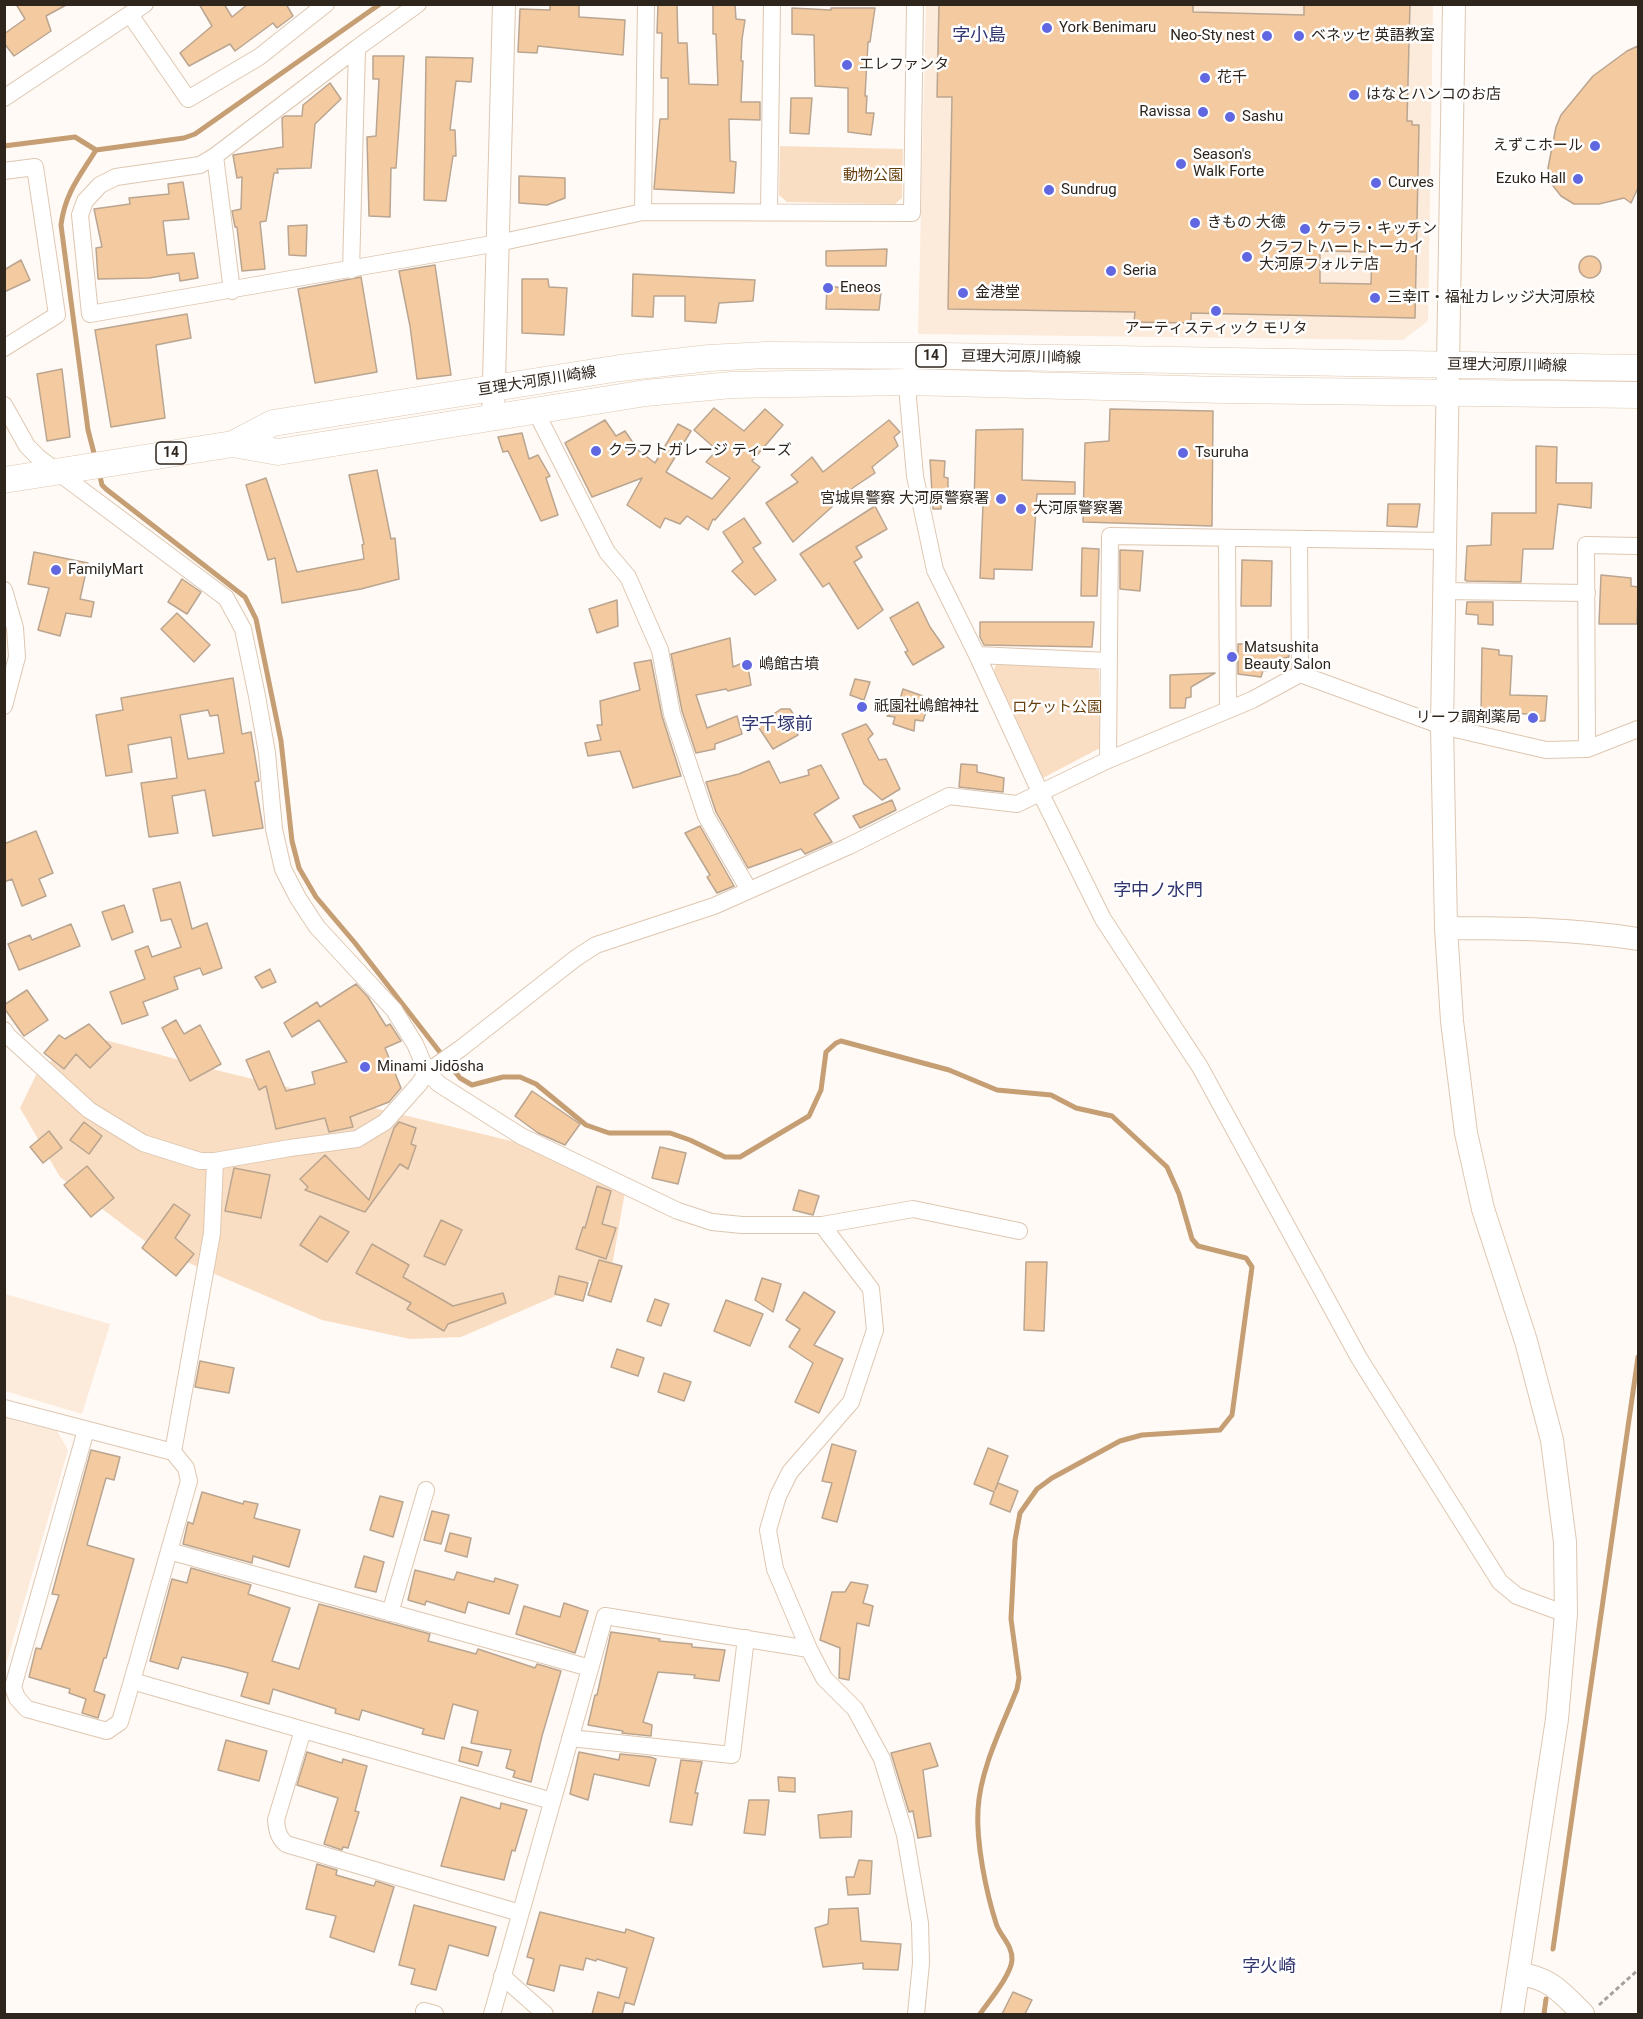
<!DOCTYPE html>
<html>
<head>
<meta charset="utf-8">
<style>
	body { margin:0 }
	#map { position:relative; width:1643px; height:2019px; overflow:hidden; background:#fffaf6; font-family:Roboto,sans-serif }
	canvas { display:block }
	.frame { position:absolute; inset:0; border:6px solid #2e251d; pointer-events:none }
</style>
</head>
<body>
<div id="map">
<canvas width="1643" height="2019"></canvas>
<div class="frame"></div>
</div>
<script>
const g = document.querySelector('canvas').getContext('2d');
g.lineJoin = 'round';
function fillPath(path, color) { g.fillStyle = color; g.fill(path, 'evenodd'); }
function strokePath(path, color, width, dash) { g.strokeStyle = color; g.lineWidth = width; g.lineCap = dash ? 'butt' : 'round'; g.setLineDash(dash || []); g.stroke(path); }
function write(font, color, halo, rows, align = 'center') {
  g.font = font + ' Roboto,"Noto Sans JP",sans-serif'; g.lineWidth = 5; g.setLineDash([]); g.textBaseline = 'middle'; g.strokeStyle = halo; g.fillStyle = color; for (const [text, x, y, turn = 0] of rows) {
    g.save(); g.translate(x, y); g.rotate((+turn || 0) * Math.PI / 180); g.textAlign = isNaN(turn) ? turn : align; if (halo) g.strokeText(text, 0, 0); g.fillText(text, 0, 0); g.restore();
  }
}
const built = new Path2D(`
	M926 5H1433L1428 321 1403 340 918 334Z
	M5 1294 110 1324 82 1414 5 1391Z
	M5 1418 57 1431 68 1450 5 1668Z`);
const green = new Path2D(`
	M780 146 903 149 902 198 895 204 787 202 779 195Z
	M996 664 1090 665 1099 671 1100 748 1043 778 993 675Z
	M83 1034 220 1071 524 1144 626 1186 611 1272 461 1337 410 1339 322 1320 154 1248 60 1177 20 1108 37 1073Z`);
const stream = new Path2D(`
	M4 146 75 137 96 150 184 138 195 134 380 4
	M95 457 88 430 61 225C65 193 80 176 96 150
	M99 472 102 485 106 489 245 597 256 619 281 741 292 841 299 868 316 897 355 943 460 1078 472 1085 503 1077H520L536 1084 586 1125 609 1133H670L690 1140 725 1157H740L809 1116 821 1090 826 1052 836 1043 841 1041 949 1070 997 1090 1051 1095 1076 1108 1112 1116 1167 1167 1179 1194 1192 1239 1198 1246 1246 1258 1252 1267 1232 1415 1220 1430 1142 1435 1120 1441 1052 1478 1037 1489 1020 1513 1015 1540 1011 1619 1019 1678 1017 1689C1002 1727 980 1769 978 1810 976 1842 986 1892 996 1923 999 1935 1013 1945 1012 1960 1011 1975 989 2001 980 2014
	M1553 1949 1638 1357
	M1544 2014 1546 1999`);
const building = new Path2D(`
	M16 4H68L46 16 51 31 14 56 4 43V34L25 19Z
	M199 4H224L232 17 248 4H286L293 16 277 28 273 23 235 51 230 44 189 66 180 53 212 26Z
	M550 4H579V17L625 20 623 55 538 46 537 53 518 52 520 9 550 10Z
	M658 4H677L678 43H687L689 84 718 85 716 34H713V4H735L736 19 745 20 742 39 741 61H743L741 102H760V120L729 119 730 161 736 162 734 193 654 189 660 119H668V78H661L662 33H657Z
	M939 4H1193V12L1304 15V4H1410L1407 121H1412V125H1419L1415 318 1191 313V323L1134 322 1135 312 948 309 952 97H937ZM1320 251 1372 252 1371 284 1320 283Z
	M792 8 831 10V8H875L870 42H868L865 96H867L866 113H874L871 135 848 132V88L815 86 814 35 792 34Z
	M1638 46V188L1631 203 1624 198 1599 204H1574L1561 196 1550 182 1548 168 1556 127 1561 115 1593 76 1627 51Z
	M373 56H404L396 168H391L390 217 369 216 367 137 376 136 379 79H373Z
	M426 57 473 58 471 82 456 81 450 130H455L456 156H453L446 201 424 200Z
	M330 83 341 99 315 124 311 168 277 169 278 173H274L266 221 260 222 265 269 242 271 237 227H235L232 211 241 209 242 177 237 178 233 155 283 147 282 118 285 116H302L303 105Z
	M791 98H812L809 134 790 133Z
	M519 176 565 178V198L547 205 519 203Z
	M183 182 189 219 163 221 167 255 194 253 198 278 180 281 179 273 149 278 98 279 96 248 102 247 94 209 130 204 129 198 169 194 168 184Z
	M307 225 306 256 289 255 288 226Z
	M887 249 886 266H827L826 265V251Z
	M1579 267a11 11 0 1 1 22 0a11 11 0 1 1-22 0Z
	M21 260 30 280 4 292V270Z
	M435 265 451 375 417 379 410 326 399 271Z
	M633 274 755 280 753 301 719 303 716 323 685 321V296H654L653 317 632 316Z
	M361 277 377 372 315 383 298 289Z
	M522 279H548L549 287 567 288 564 335 522 333Z
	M827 286 881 292 879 310 826 309Z
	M187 314 191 338 156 345 165 418 111 427 95 330Z
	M62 369 70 437 47 441 37 374Z
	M714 408 744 431 765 409 783 425 752 461 760 467 715 520 713 519 708 530 687 516 680 524 665 518 660 528 627 505 642 478 592 497 565 443 605 420 616 436 625 431 638 450 655 463 678 424 691 431 666 472 712 499 730 478 706 462 717 450 694 430Z
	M1110 409 1213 411 1212 526 1083 522 1085 443 1109 441Z
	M889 420 900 432 894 437 898 446 872 467 875 473 854 487 793 542 766 503 798 482 791 475 812 457 823 472Z
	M1023 429 1022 480 1075 482V494H1037L1032 570 994 569V579L980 578 983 505 974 504 976 430Z
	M522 433 529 459 538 455 550 476 546 478 558 515 541 521 508 451 503 452 498 437Z
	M1536 446 1557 447 1556 483H1592L1591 508 1558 504 1553 549H1523L1521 582 1467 581 1465 580 1467 546 1491 545 1492 513H1536Z
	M930 460 945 461 944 477 948 478V492H942L941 509H933Z
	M377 470 391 539 395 538 399 579 361 589 282 603 275 558 268 560 246 485 266 478 297 572 364 559 362 545 364 544 349 475Z
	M1388 504H1420L1417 527 1387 526Z
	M875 506 887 529 856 547 862 557 854 562 883 610 858 629 829 583 823 587 800 554Z
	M744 518 761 543 753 548 776 580 755 595 732 571 743 562 723 532Z
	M1082 548 1099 549 1097 596H1081Z
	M1120 550 1143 551 1140 591 1120 589Z
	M34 552 88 563 80 599 94 602 91 617 66 613 60 636 38 630 49 588 28 584Z
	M1242 560 1272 561 1271 606H1241Z
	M1601 575 1631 578V586L1638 587 1637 624H1599Z
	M182 579 201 592 187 614 168 602Z
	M617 600 618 626 597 633 589 609Z
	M918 602 930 627 944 647 913 665 905 652 908 651 890 618Z
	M1467 602H1493V625L1478 624V615L1466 614Z
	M177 613 210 645 194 662 161 629Z
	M980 622H1094L1092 647 984 645 980 637Z
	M730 638 733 667 747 661 751 685 728 691 726 689 696 695 707 728 737 716 742 734 715 744V749L696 753 682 711 671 654Z
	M1238 644H1288L1289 657 1274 660 1270 670 1263 671 1261 677 1238 674Z
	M1482 648 1499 650V655L1512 656 1510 695 1547 696 1545 721H1529V714L1481 713Z
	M651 660 662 716 681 776 633 788 620 751 588 756 585 743 601 740 597 725H602L600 701 640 690 634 663Z
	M1215 673 1191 687V697L1186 698 1185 708H1170V675Z
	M233 678 242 734 251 732 259 781 255 782 263 828 213 836 205 790 172 796 178 833 149 837 141 783 177 778 171 737 128 745 132 772 106 776 96 715 123 710 121 698ZM208 710 210 716 218 715 224 753 188 759 180 715Z
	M855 679 870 682 864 700 850 695Z
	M903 689 923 696 919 706H928L923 721 915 720 914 731 893 724 895 717 887 716 900 710H897Z
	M781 709H790L799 723 795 728 798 735 773 749 757 725Z
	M866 724 873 734 868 739 879 760 886 759 900 789 882 800 864 784 842 734Z
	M769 761 780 783 809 775 808 770 821 765 839 798 814 814 832 842 805 854 801 849 748 868 716 812 706 782 739 774Z
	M961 764 977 765V772L1004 778 1003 792 959 787Z
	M892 800 896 810 860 828 853 816Z
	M700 826 734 886 717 893 707 877 710 875 685 833Z
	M36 831 53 873 39 879 46 896 22 906 12 879 4 882V844Z
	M180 882 192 929 207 923 222 968 203 975 200 968 174 977 178 989 143 1002 148 1015 122 1024 110 992 145 979 135 951 148 946 152 957 181 947 171 919 161 921 153 889Z
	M124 905 133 932 112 940 102 912Z
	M71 924 80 946 19 970 8 944 30 935 32 940Z
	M270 969 276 982 262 988 255 977Z
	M356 984 368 997 386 1026 390 1024 401 1041 385 1048 401 1088 389 1102 350 1117 353 1127 329 1132 325 1118 276 1129 266 1086 259 1090 246 1060 269 1051 286 1091 315 1084 312 1072 347 1062 319 1020 292 1037 284 1023 317 1002 320 1007Z
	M27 990 48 1020 24 1036 4 1008V1005Z
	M176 1020 184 1034 200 1025 221 1064 190 1081 162 1028Z
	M89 1024 111 1047 90 1068 76 1054 64 1069 44 1053 59 1035 65 1039Z
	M532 1091 580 1124 565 1145 538 1133 515 1116Z
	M84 1122 102 1136 89 1154 70 1140Z
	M399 1122 416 1128 411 1144 416 1146 408 1169 400 1164 365 1212 305 1190 308 1187 300 1179 325 1155 369 1200 394 1128Z
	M49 1131 62 1148 43 1163 30 1147Z
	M660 1147 686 1153 678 1184 652 1178Z
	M87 1166 114 1198 91 1217 64 1185Z
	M234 1168 270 1175 261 1218 225 1211Z
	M597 1186 611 1191 602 1224 616 1228 606 1259 576 1249 583 1227 585 1228Z
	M799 1190 819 1196 813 1215 793 1210Z
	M174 1204 190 1215 175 1238 194 1254 176 1276 142 1248Z
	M320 1216 349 1232 327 1262 300 1245Z
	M441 1220 462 1230 445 1265 424 1256Z
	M372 1244 409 1265 403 1277 453 1306 503 1293 506 1303 448 1324 444 1331 407 1309 411 1303 356 1273Z
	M599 1260 622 1266 611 1302 588 1295Z
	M1026 1262H1047L1044 1331 1024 1330Z
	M559 1276 588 1283 583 1301 555 1294Z
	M762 1278 781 1284 773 1312 755 1300Z
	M804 1292 835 1312 814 1345 843 1359 819 1413 795 1402 813 1363 789 1347 800 1329 786 1320Z
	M655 1299 669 1304 661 1326 647 1321Z
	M726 1300 763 1314 750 1346 714 1331Z
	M617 1349 644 1358 638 1376 611 1367Z
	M200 1361 234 1368 229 1393 195 1387Z
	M664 1373 691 1382 684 1401 658 1392Z
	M832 1444 856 1451 837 1522 822 1518 832 1483 822 1481Z
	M988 1448 1008 1456 995 1490 998 1483 1018 1491 1010 1512 990 1504 994 1492 974 1484Z
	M91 1450 120 1457 114 1480 106 1478 87 1545 134 1559 106 1658H104L94 1691 105 1695 98 1718 82 1713 86 1699 69 1693 70 1689 29 1677 36 1648 41 1649 59 1595 52 1594Z
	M202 1492 243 1504 244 1501 258 1504 254 1518 300 1530 289 1567 253 1556 252 1563 183 1544 188 1522 193 1524Z
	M380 1496 403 1502 393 1537 370 1530Z
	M432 1511 449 1515 441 1544 424 1540Z
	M450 1533 471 1538 467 1557 445 1551Z
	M364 1556 384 1562 376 1592 355 1587Z
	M191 1568 251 1585 248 1594 290 1608 272 1661 299 1669 319 1604 430 1634 428 1641 476 1654 478 1649 535 1668 537 1664 561 1671 542 1736 531 1782 513 1777 515 1771 506 1768 511 1750 471 1743 478 1711 453 1704 444 1739 422 1734 424 1729 362 1710 359 1720 335 1713 336 1709 273 1689 269 1704 241 1696 248 1673 226 1667 182 1657 178 1669 150 1661 172 1579 187 1583Z
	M415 1570 454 1580 457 1572 494 1582 495 1578 518 1585 509 1614 468 1602 465 1613 426 1601 425 1605 408 1600Z
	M851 1582 868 1585 863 1603 873 1606 869 1626 857 1623 849 1680 839 1678 840 1648 820 1640 832 1592H845Z
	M564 1603 588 1611 575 1653 516 1634 524 1606 560 1617Z
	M611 1632 660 1639 659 1641 692 1644V1647L725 1650 719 1681 694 1678 695 1675 658 1672 643 1722 652 1725 651 1736 622 1733 623 1731 588 1725 595 1695H597Z
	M226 1740 267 1751 259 1781 218 1770Z
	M930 1743 938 1766 923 1770 931 1836 918 1838 913 1811 909 1812 891 1753Z
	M462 1747 482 1752 478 1766 459 1761Z
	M307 1752 342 1763 343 1759 367 1766 355 1811 359 1812 348 1848 343 1847 342 1850 324 1844 338 1798 297 1785Z
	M579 1752 619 1760 620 1754 650 1757 656 1759 649 1786 594 1774 588 1800 570 1794Z
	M681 1760 702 1762 695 1793H698L692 1825 670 1822Z
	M778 1777 795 1778V1792L779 1791Z
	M461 1797 500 1809 501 1803 527 1810 515 1851 512 1850 504 1880 441 1866Z
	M749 1800H769L765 1835 744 1833Z
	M852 1811 851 1837 820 1838 818 1815Z
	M859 1860 872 1861 870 1894 848 1895 846 1877H854Z
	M317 1864 337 1870 336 1875 374 1886 376 1881 394 1887 374 1952 330 1937 336 1916 306 1909Z
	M414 1905 496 1927 488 1956 449 1945 436 1990 411 1984 415 1969 399 1965Z
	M858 1908 861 1941 901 1944 898 1970 863 1969V1963L823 1967 815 1928 828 1924 829 1909Z
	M540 1912 625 1933 626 1929 654 1938 634 2005 625 2002 622 2014H592L598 1992 619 1998 627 1968 597 1959 596 1961 586 1958 583 1970 560 1965 554 1991 527 1984 534 1959 527 1957Z
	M1013 1992 1032 2000 1025 2014H1002Z`);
const path = new Path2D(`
	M1599 2005 1638 1970`);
const street = new Path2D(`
	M418 4 357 48 215 156 200 165 116 177 100 185 85 201 80 215 90 314 498 243 643 212 912 213 915 4
	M131 16 188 99 259 57 326 4
	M4 98 145 4
	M215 156 232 291
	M4 171 35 167 57 315 4 348
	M769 211 772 4
	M643 212 646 4
	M351 270 357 48
	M909 374 908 398 915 476 935 570 977 655 1040 792 1103 919 1200 1067 1359 1358 1500 1582 1517 1596 1566 1614
	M4 405 27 446 39 458 226 598 243 629 257 696 267 753 274 829 283 869 298 898 317 927 394 1010 415 1044 427 1072 439 1084 521 1136 678 1211 712 1222 742 1225H822L913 1209 1019 1231
	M536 412 607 552 628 577 660 650 672 714 706 816 749 890
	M1227 539 1228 709
	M1299 540 1300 674
	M4 590 15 628 17 657 4 706
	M1444 591 1587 593
	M977 655 1109 661
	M1587 749 1586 545 1638 546
	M1108 760 1110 536 1444 541
	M4 1030 8 1036 89 1110 143 1143 200 1161H215L290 1148 357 1139 385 1122 419 1084 427 1072 460 1049 576 958 596 945 714 906 849 846 949 796 1017 804 1108 760 1252 700 1300 674 1442 726 1546 750 1587 749 1638 729
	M822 1225 871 1289 875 1330 851 1402 790 1472 778 1496 768 1530 775 1569 809 1649 824 1678 855 1709 882 1759 905 1835 920 1923 921 1963 916 2014
	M4 1408 173 1452 186 1468 189 1481 132 1681 552 1801
	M86 1430 13 1687 17 1698 27 1709 107 1731 120 1722 132 1681
	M173 1452 212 1233 215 1161
	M169 1551 590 1668
	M390 1613 426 1490
	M303 1730 276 1820C277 1830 278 1837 286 1844L520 1913
	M570 1738 732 1755 746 1638
	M502 1976 545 2014
	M424 2011 435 2014
	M492 2014 605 1616 809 1649`);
const secondary = new Path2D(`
	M1454 4 1442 726 1446 928C1510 928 1575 929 1638 939
	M493 419 504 4
	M1446 928 1452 1021 1466 1133 1483 1209 1526 1341 1552 1440 1565 1542 1566 1614 1557 1719 1512 2014
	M1518 1974C1550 1977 1562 1993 1583 2014`);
const primary = new Path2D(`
	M233 444 278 452 646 393 732 385 908 382 1223 390 1638 395
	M4 480 233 444 273 423 620 368 709 358 766 355 943 356 1638 368`);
const markers = [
	[1047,28,6,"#6167e0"],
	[1267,36,6,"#6167e0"],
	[1299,36,6,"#6167e0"],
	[847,65,6,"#6167e0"],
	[1205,78,6,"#6167e0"],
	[1354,95,6,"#6167e0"],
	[1203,112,6,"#6167e0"],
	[1230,117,6,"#6167e0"],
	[1595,146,6,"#6167e0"],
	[1181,164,6,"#6167e0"],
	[1578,179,6,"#6167e0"],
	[1376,183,6,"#6167e0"],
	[1049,190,6,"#6167e0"],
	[1195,223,6,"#6167e0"],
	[1305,229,6,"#6167e0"],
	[1247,257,6,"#6167e0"],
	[1111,271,6,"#6167e0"],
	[828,288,6,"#6167e0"],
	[963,293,6,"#6167e0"],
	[1375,298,6,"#6167e0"],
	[1216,311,6,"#6167e0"],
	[596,451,6,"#6167e0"],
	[1183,453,6,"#6167e0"],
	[1001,499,6,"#6167e0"],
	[1021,509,6,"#6167e0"],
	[56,570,6,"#6167e0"],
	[1232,657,6,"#6167e0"],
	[747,665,6,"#6167e0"],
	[862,707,6,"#6167e0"],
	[1533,718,6,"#6167e0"],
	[365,1067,6,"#6167e0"]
];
const shields = [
	[931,356,30],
	[171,453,30]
];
const shieldNames = [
	["14",931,356],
	["14",171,453]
];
const poiNames = [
	["York Benimaru",1059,28],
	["Neo-Sty nest",1255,36,"right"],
	["ベネッセ 英語教室",1311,36],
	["エレファンタ",859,65],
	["花千",1217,78],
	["はなとハンコのお店",1366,95],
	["Ravissa",1191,112,"right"],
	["Sashu",1242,117],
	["えずこホール",1583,146,"right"],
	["Season's",1193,155],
	["Walk Forte",1193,172],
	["Ezuko Hall",1566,179,"right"],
	["Curves",1388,183],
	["Sundrug",1061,190],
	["きもの 大徳",1207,223],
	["ケララ・キッチン",1317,229],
	["クラフトハートトーカイ",1259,248],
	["大河原フォルテ店",1259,265],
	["Seria",1123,271],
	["Eneos",840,288],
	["金港堂",975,293],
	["三幸IT・福祉カレッジ大河原校",1387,298],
	["アーティスティック モリタ",1216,329,"center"],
	["クラフトガレージ ティーズ",608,451],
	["Tsuruha",1195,453],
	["宮城県警察 大河原警察署",989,499,"right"],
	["大河原警察署",1033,509],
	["FamilyMart",68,570],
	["Matsushita",1244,648],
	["Beauty Salon",1244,665],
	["嶋館古墳",759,665],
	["祇園社嶋館神社",874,707],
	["リーフ調剤薬局",1521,718,"right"],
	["Minami Jidōsha",377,1067]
];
const parkNames = [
	["動物公園",873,176],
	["ロケット公園",1057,708]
];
const streetNames = [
	["亘理大河原川崎線",1021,358,1],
	["亘理大河原川崎線",1507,366,1],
	["亘理大河原川崎線",537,382,-9]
];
const quarterNames = [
	["字小島",979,36],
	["字千塚前",777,725],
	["字中ノ水門",1158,891],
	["字火崎",1269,1967]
];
fillPath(built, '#fcebda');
fillPath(green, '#f9dec3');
strokePath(stream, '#c69e74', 5);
fillPath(building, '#f4caa0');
strokePath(building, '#baa590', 1.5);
strokePath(street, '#dec7b1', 18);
strokePath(secondary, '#dec7b1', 24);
strokePath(primary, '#dec7b1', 27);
strokePath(path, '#a8a19b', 3, [4.5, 3]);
strokePath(street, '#fff', 16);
strokePath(secondary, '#fff', 22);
strokePath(primary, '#fff', 26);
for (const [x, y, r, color] of markers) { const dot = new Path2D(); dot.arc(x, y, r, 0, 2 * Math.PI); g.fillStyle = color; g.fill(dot); strokePath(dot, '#fff', 2); }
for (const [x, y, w] of shields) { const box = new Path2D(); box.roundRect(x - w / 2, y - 11, w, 22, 4.5); g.fillStyle = '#fff'; g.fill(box); strokePath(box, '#2e251d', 1.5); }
write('bold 14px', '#2e251d', null, shieldNames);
write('15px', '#2e251d', '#fff', poiNames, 'left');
write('15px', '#663f0c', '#fff', parkNames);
write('15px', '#2e251d', '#fff', streetNames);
write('18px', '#30356f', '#fff', quarterNames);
</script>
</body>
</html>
